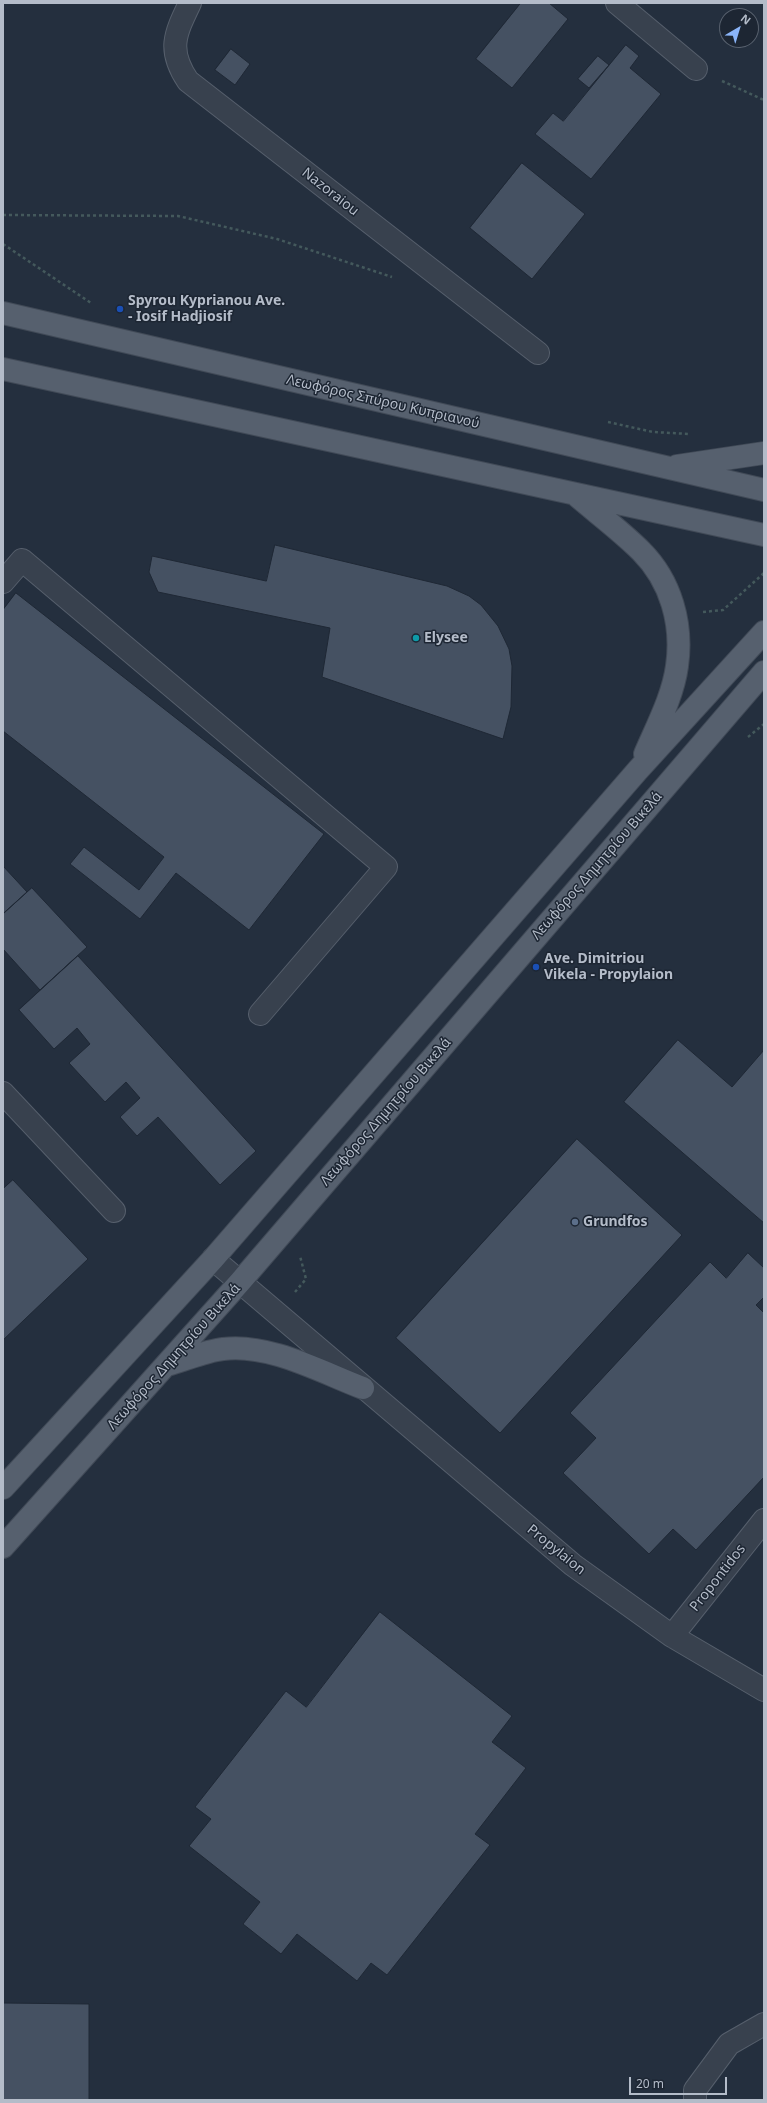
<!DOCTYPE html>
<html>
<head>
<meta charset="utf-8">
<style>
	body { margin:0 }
	#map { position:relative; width:767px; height:2103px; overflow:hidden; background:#242f3e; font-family:"Noto Sans",sans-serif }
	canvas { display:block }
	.frame { position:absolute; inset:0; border:4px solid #b4bcc9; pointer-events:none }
	.north { position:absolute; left:719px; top:8px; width:40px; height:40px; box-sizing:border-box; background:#1d2633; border:1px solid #59626f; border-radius:50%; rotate:38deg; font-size:11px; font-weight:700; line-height:16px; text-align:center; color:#b4bcc9 }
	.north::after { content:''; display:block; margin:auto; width:14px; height:18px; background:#8ab4f8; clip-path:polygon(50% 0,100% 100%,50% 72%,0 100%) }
	.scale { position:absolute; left:629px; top:2077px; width:98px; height:18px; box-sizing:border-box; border:2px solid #b4bcc9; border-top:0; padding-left:5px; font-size:12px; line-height:14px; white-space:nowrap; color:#b4bcc9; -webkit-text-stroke:3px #1d2633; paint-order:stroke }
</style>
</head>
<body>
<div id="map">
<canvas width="767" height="2103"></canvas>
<div class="frame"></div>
<div class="north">N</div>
<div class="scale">20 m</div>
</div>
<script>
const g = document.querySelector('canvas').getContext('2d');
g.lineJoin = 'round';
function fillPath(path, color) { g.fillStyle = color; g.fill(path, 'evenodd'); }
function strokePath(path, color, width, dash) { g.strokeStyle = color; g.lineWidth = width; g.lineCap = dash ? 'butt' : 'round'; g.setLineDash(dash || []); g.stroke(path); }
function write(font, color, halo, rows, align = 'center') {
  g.font = font + ' "Noto Sans",sans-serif'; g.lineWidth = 3; g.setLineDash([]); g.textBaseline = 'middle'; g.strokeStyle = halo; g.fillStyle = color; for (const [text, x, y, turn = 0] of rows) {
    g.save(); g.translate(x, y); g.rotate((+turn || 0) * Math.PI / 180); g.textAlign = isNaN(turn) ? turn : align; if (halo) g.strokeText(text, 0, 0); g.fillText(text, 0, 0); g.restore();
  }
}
const building = new Path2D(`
	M521 3H549L568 19 512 88 476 59Z
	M626 45 639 56 630 68 661 94 591 179 535 134 553 113 563 121Z
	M231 49 250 64 235 85 215 70Z
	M598 56 609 65 589 88 578 79Z
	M522 163 585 214 532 279 470 228Z
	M275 545 447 586 469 596 481 605 498 626 509 649 512 666 511 707 503 739 322 677 330 628 158 592 149 572 152 556 266 581Z
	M16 593 324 834 249 930 176 873 140 919 70 864 84 847 139 890 164 857 3 731V610Z
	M3 866 27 892 3 914Z
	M32 888 87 947 40 990 3 949V914Z
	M78 956 256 1151 220 1185 158 1117 137 1136 120 1117 140 1098 126 1082 105 1102 69 1063 90 1044 77 1028 54 1049 19 1010Z
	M678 1040 732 1087 764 1050V1223L624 1102Z
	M577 1139 682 1235 500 1433 396 1338Z
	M13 1180 88 1259 3 1340V1189Z
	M748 1253 764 1268V1297L756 1305 764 1313V1477L696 1550 673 1529 649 1554 563 1473 596 1438 570 1413 710 1262 726 1278Z
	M380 1612 512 1716 492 1742 526 1768 475 1834 490 1845 387 1975 371 1963 357 1981 297 1934 281 1954 243 1924 260 1902 189 1846 211 1819 195 1807 286 1691 306 1707Z
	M3 2003 89 2004V2100H3Z`);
const path = new Path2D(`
	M722 81 764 100
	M3 215 178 216 277 239 392 277
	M3 244 91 303
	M608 422 653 432 690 434
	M703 612 723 610 764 573
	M748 737 764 724
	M295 1292 306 1279 300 1256`);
const minor = new Path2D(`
	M190 3C175 34 167 50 188 81L538 353
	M617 3 696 69
	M3 582 22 560 386 867 260 1014
	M3 1093 114 1211
	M213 1259 573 1565 672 1636 764 1690
	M672 1636 764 1520
	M695 2100V2090L729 2044 764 2024`);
const major = new Path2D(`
	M3 313 764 490
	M3 369 764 535
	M677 466 764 453
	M577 496C598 514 621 531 641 551 671 581 683 624 677 666 673 696 657 726 645 754
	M167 1365C185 1360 205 1351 223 1349 269 1343 321 1372 363 1388
	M3 1488 213 1259 638 770 764 632
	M3 1547 240 1282 764 672`);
const markers = [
	[120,309,4,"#1a4fb4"],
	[416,638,4,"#0f9aa8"],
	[536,967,4,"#1a4fb4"],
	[575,1222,4,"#5c6f8a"]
];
const streetNames = [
	["Nazoraiou",330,192,38],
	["Λεωφόρος Σπύρου Κυπριανού",383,402,13],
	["Λεωφόρος Δημητρίου Βικελά",597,866,-49],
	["Λεωφόρος Δημητρίου Βικελά",386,1112,-49],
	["Λεωφόρος Δημητρίου Βικελά",174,1357,-48],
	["Propylaion",556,1550,39],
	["Propontidos",718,1578,-52]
];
const poiNames = [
	["Spyrou Kyprianou Ave.",128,301],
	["- Iosif Hadjiosif",128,317],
	["Elysee",424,638],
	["Ave. Dimitriou",544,959],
	["Vikela - Propylaion",544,975],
	["Grundfos",583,1222]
];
fillPath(building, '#455162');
strokePath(building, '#1f2835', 1);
strokePath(minor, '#565f6c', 24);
strokePath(major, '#414a57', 24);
strokePath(path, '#44595c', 2.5, [3, 3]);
strokePath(minor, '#38414e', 22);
strokePath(major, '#56606e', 22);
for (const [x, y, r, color] of markers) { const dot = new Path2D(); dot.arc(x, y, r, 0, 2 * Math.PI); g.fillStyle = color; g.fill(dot); strokePath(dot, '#1d2633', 1.5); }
write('14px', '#b4bcc9', '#1d2633', streetNames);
write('bold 14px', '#b4bcc9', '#1d2633', poiNames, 'left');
</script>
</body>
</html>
